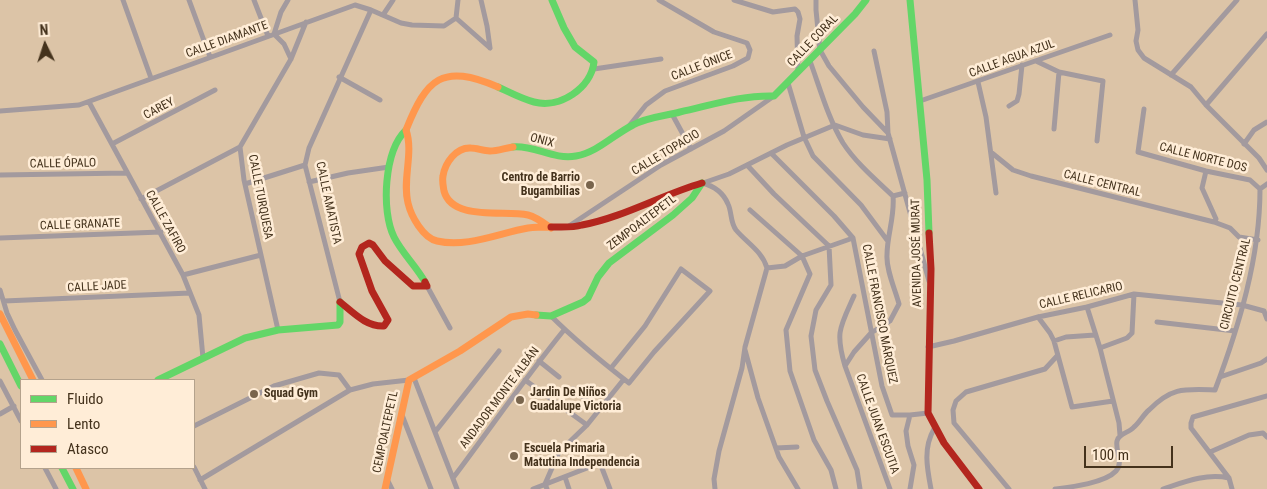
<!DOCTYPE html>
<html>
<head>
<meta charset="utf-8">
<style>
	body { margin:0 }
	#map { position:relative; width:1267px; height:489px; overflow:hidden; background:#dcc4a7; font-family:"Roboto Condensed",sans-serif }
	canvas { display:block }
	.legend { position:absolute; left:20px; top:379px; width:175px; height:90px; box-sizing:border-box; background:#ffedd7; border:1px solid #b4a28c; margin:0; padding:6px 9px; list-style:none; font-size:15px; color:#44321c }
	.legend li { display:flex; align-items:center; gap:10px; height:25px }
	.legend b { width:25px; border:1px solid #b4a28c }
	.north { position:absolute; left:20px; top:20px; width:50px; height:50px; -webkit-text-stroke:4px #ffedd7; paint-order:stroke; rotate:356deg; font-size:14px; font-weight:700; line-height:20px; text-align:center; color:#44321c }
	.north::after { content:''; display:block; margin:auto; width:18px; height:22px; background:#44321c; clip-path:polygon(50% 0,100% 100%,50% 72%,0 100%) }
	.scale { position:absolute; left:1084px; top:446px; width:89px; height:22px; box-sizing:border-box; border:2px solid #44321c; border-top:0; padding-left:6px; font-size:15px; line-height:18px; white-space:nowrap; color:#44321c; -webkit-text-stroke:4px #ffedd7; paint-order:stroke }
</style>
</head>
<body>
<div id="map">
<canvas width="1267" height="489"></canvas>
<ul class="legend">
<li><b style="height:6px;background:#63d668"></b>Fluido</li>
<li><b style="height:6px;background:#ff974d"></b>Lento</li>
<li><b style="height:6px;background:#b3261e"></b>Atasco</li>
</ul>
<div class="north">N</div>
<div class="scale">100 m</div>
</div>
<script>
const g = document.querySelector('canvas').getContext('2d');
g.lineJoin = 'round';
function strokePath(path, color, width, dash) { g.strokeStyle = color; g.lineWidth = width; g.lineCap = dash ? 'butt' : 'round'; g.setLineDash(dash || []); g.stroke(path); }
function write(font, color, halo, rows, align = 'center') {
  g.font = font + ' "Roboto Condensed",sans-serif'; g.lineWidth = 5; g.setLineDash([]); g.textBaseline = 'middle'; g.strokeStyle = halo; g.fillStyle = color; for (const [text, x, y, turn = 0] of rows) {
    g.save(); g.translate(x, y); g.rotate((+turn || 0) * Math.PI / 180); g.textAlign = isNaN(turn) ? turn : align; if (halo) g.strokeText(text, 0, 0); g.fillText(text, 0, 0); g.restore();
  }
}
const street = new Path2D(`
	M123 0 151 78
	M189 0 210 57
	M254 0 268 36
	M288 0 281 12 274 34 284 44 291 59
	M481 0 487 26 490 48
	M734 0 773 12 795 9 798 12 800 19 797 36 798 73
	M816 0V10L820 50 829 66 863 107 888 133 929 281
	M1135 0 1138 30 1136 41 1138 50 1144 58 1191 87 1206 105 1259 158 1267 170
	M383 15 393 0
	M456 18 458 0
	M874 51 887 112 888 133
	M810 61C820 88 828 118 843 143 856 163 876 180 893 196
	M1036 61 1059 72 1103 81 1097 141
	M594 69 661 59
	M1171 75 1237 0
	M339 77 380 100
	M978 82 986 117 996 193
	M788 83 804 137 813 156 861 205 887 240
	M920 101 1110 35
	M89 102 183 275 199 315 203 358
	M1206 105 1267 34
	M1009 106 1017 101 1019 94 1022 65
	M1144 109 1138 152 1206 171 1250 180 1260 189
	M0 111 79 105 355 5 371 10 401 23 412 25 444 26 456 18 490 48
	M672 114 691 149
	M629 126 646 105 665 91 733 66 748 58 750 50 747 43 714 32 659 0
	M1054 129 1059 72
	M112 144 215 90
	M1244 144 1254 130 1267 122
	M771 153 834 216 853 238 882 386 892 415H910L928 413
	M992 153 1013 170 1031 176 1214 222
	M747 165 774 194 829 246 831 285 816 310 811 336 815 370 827 401 857 470 860 489
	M1206 171 1202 188 1216 219 1214 222 1230 228 1239 237 1258 240
	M0 175 127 173
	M309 182 348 173 389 167
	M702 183C714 186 723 192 728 204 732 212 730 222 736 230 747 243 762 251 767 268L745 347 742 368 719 451 714 479 715 489
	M703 183 729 174 787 145 835 125 863 135 890 139
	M245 184 305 165
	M141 199 240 147
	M750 210 802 256 810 274 786 330 790 371 814 440 831 470 836 489
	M569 226 661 165 724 131 774 96
	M0 238 161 232
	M767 268 785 266 802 256 853 238
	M183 275 261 255
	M427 286 450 328
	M0 290 7 313 15 330 42 380
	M4 301 190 293
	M340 302 305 165 309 148 371 10
	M1087 307 1100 348 1119 423 1120 435
	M551 316C575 340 602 362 629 383L654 352 710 291 681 269 645 326 611 368
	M1038 317 1050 333 1054 341 1072 407 1113 401
	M1157 322 1235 331
	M278 330 244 180 240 147 291 59 306 22
	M1054 341 1066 337 1095 335
	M928 347 954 341 1038 317 1087 307 1134 294 1242 305 1264 311 1267 319
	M1100 348 1127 338 1132 333 1134 294
	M745 350 758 398 779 457 798 489
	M539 361 559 377
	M845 366C835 332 840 327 854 296
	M1220 377 1261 363 1267 359
	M414 378 457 489
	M525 380 587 425
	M0 381 21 421
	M573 389 599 410
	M0 414 14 406
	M402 415 431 489
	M910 415 906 431 908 446 914 465 910 489
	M194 426 274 386 319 373 339 375 350 390
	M435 432 499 351
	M776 448 797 447
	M1210 452 1249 435 1263 433 1267 437
	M194 467 205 489
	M45 468 56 489
	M565 477 569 489
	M453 478C490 429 525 378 564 330
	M387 479 392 489
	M200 480 350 390 373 384 409 380
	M533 489 600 463 610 489
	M547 489 545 484 559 452 587 425 624 379
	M890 489 845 366 854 352 871 333 890 321 899 304C895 289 886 270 887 255 887 235 895 216 893 196L905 193
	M931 489C927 468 923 448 934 429
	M1009 489 954 423 953 410 956 401 966 392 1045 369 1057 356
	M1055 489C1071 487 1105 483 1116 471 1124 462 1115 451 1117 441 1119 433 1129 433 1134 427 1140 422 1143 415 1149 410 1172 387 1184 389 1215 390 1239 326 1260 258 1260 189L1267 184
	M1163 489C1184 482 1206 473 1229 478
	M1232 489 1229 478 1191 428V423L1193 417 1267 396`);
const fast = new Path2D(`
	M910 0 927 180 929 233
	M498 87C509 92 522 99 534 102 560 109 591 88 594 62L575 47 564 28 552 0
	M406 130C384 151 381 211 394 237 402 253 416 266 425 282
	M513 147C535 145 553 160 576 156 598 152 613 135 633 125 647 117 665 116 680 112 712 105 741 95 774 96L855 14 866 0
	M536 315 551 316 583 302 588 298 598 277 609 263 673 215 692 198 702 183
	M0 344 21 386
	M158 380 245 338 278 330 338 325 340 322V302
	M62 468 73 489`);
const slow = new Path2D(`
	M498 87C442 63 427 78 406 130 414 153 402 179 408 203 411 216 423 238 437 241 467 248 499 233 528 228 536 227 544 227 551 227
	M513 147C505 148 498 151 490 151 483 151 477 148 471 148 456 147 445 163 443 176 442 181 443 185 444 191 452 221 504 210 528 215 536 217 544 223 551 228
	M0 314 33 380
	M76 468 86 489
	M385 489 409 380 460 351 511 317 528 314 536 315`);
const jam = new Path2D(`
	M551 227C561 227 572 228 582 225 624 217 661 195 702 183
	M929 233 931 269 928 413 944 443 979 489
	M340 302C353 312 366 327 384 326L388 320 372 291 359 254 362 247 369 243 373 245 385 261 413 286H427L425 282`);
const markers = [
	[590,185,5,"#79654d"],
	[254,394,5,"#79654d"],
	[520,400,5,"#79654d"],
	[514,456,5,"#79654d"]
];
const streetNames = [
	["CALLE DIAMANTE",227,40,-20],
	["CALLE CORAL",813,41,-46],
	["CALLE AGUA AZUL",1012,59,-20],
	["CALLE ÓNICE",702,66,-21],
	["CAREY",159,109,-28],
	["ONIX",542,141,15],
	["CALLE TOPACIO",666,153,-31],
	["CALLE NORTE DOS",1203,158,14],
	["CALLE ÓPALO",63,164,-1],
	["CALLE CENTRAL",1102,184,14],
	["CALLE TURQUESA",260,197,79],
	["CALLE AMATISTA",328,203,78],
	["CALLE ZAFIRO",165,222,61],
	["ZEMPOALTEPETL",642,223,-37],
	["CALLE GRANATE",80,225,-2],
	["AVENIDA JOSÉ MURAT",917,253,-91],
	["CIRCUITO CENTRAL",1236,284,-76],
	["CALLE JADE",97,287,-3],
	["CALLE RELICARIO",1081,296,-13],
	["CALLE FRANCISCO MÁRQUEZ",879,314,79],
	["ANDADOR MONTE ALBÁN",500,398,-53],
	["CALLE JUAN ESCUTIA",877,424,70],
	["CEMPOALTEPETL",386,432,-78]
];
const poiNames = [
	["Centro de Barrio",580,178,"right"],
	["Bugambilias",580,192,"right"],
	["Jardin De Niños",530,393],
	["Guadalupe Victoria",530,407],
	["Squad Gym",264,394],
	["Escuela Primaria",524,449],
	["Matutina Independencia",524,463]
];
strokePath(street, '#a39a9e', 5);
strokePath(fast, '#63d668', 7);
strokePath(slow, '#ff974d', 7);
strokePath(jam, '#b3261e', 7);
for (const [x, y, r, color] of markers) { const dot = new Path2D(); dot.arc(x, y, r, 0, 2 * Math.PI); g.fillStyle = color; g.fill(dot); strokePath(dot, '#ffedd7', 2); }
write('12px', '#44321c', '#ffedd7', streetNames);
write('bold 12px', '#44321c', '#ffedd7', poiNames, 'left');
</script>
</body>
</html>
